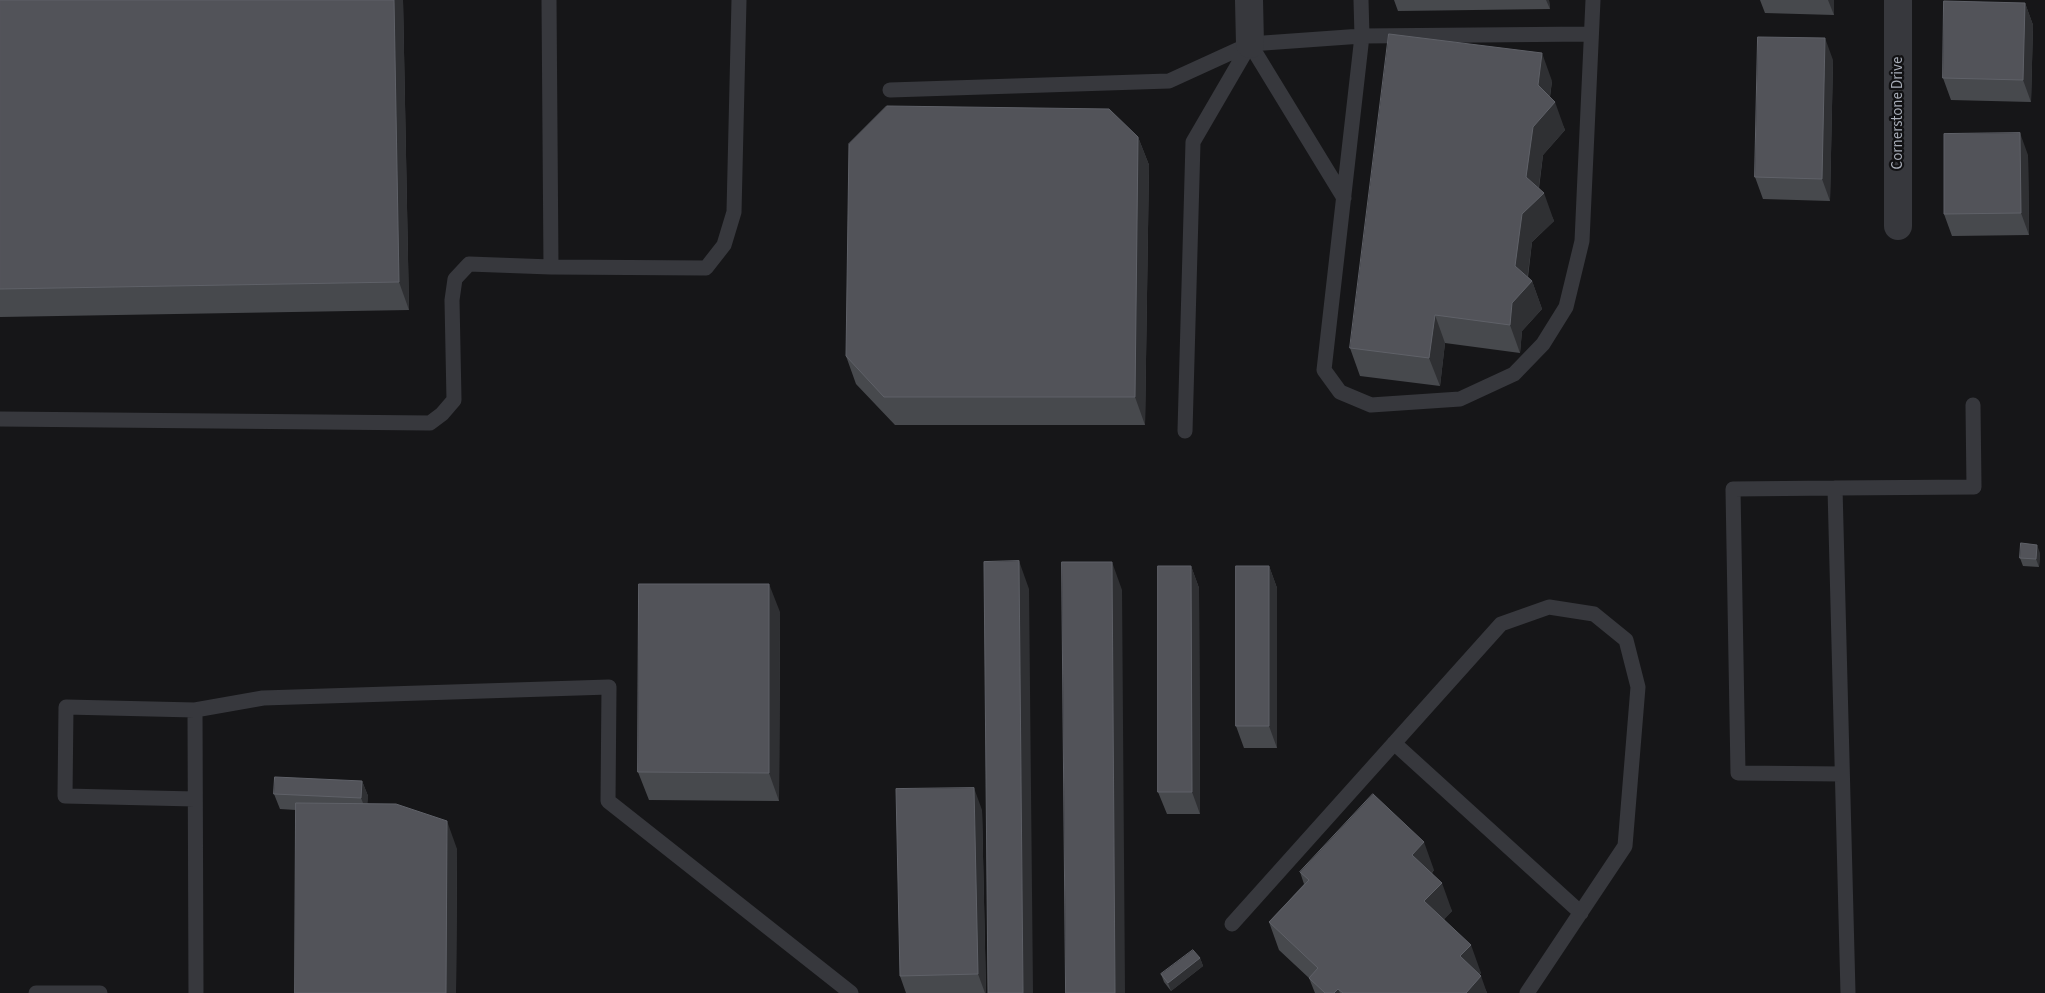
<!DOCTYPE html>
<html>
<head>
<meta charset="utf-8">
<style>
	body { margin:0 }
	canvas { display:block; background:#161618 }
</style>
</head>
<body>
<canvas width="2045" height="993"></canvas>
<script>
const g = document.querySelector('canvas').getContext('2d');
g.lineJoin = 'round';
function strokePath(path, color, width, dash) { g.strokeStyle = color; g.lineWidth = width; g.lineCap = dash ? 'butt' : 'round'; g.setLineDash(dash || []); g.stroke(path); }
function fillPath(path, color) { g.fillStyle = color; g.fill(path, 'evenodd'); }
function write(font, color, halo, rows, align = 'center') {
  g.font = font + ' "Source Sans 3",sans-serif'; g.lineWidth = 4.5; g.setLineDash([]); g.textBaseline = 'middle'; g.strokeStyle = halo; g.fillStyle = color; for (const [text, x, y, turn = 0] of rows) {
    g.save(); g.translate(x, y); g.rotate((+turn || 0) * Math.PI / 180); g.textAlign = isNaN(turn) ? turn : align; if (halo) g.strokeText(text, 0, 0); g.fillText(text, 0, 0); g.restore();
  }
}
const lane = new Path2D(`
	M549 0 551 267
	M1361 0 1362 36 1324 370 1340 392 1371 405 1460 399 1514 374 1543 344 1566 307 1582 241 1593 0
	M1250 44 1344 198
	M890 90 1169 81 1250 44 1362 36 1591 34
	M0 419 430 423 442 414 454 400 452 300 455 279 469 264 551 267 706 268 724 245 734 212 739 0
	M1185 431 1193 142 1250 44
	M1835 488 1733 489 1738 773 1842 774
	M195 710 263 698 609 687 608 801 851 993
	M1394 743 1581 913
	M195 799 65 796 66 707 195 710 196 993
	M1232 924 1501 624 1549 607 1594 614 1626 640 1638 687 1625 846 1527 993
	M36 993H100
	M1848 993 1835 488 1974 487 1973 405`);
const street = new Path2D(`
	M1249 0 1250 44
	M1898 226V0`);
const wall = new Path2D(`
	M0 0H403L409 310 0 317Z
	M1394 0H1549L1550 9 1398 11Z
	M1760 0H1834V15L1765 13Z
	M2025 3 2033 25 2031 102 1951 100 1943 78Z
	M1833 60 1830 201 1763 199 1755 177Z
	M1552 81 1550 97 1565 130 1543 155 1539 188 1554 221 1532 242 1528 277 1532 281 1542 309 1522 331 1520 353 1445 343 1440 386 1360 376 1350 348Z
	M1138 137 1149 165 1145 425H895L856 384 846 356Z
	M2028 155 2029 235 1952 236 1944 214Z
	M2040 553 2039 567 2023 566 2020 558Z
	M1191 566 1199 588 1200 814H1167L1158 792Z
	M1269 566 1277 588V748H1244L1236 726Z
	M780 612 779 801 649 800 638 772Z
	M362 781 368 796 367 803 457 849 456 993H295L296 810 280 809 274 794Z
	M982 810 986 993H906L900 976Z
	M1434 870 1432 873 1452 911 1444 919 1481 973 1479 975 1487 993H1315L1309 978 1279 950 1269 922 1304 884 1300 872Z
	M1200 958 1203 966 1171 991 1164 982 1161 974Z`);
const shadedWall = new Path2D(`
	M394 0H403L409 310 399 282Z
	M1546 0H1549L1550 9Z
	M1828 0H1834V15Z
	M2025 3 2033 25 2031 102 2023 80Z
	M1825 38 1833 60 1830 201 1822 179Z
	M1542 53 1552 81 1548 109 1555 102 1565 130 1543 155 1537 199 1544 193 1554 221 1532 242 1526 287 1532 281 1542 309 1522 331 1520 353 1510 325 1515 266Z
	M2020 133 2028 155 2029 235 2021 213Z
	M1138 137 1149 165 1145 425 1135 397Z
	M1435 315 1445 343 1440 386 1429 358Z
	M2037 545 2040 553 2039 567 2036 559Z
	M1019 561 1029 589 1033 993H1023Z
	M1112 562 1122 590 1125 993H1115Z
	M1191 566 1199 588 1200 814 1192 792Z
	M1269 566 1277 588V748L1269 726Z
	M769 584 780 612 779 801 769 773Z
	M362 781 368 796 367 813 361 798Z
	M974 788 982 810 986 993H985L978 974Z
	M447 821 457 849 456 993H446Z
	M1424 842 1434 870 1422 883 1412 855Z
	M1442 883 1452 911 1435 929 1424 901Z
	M1471 945 1481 973 1470 984 1460 956Z
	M1200 958 1203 966 1171 991 1168 983Z
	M1481 976 1487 993H1466Z
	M1338 989 1340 993H1334Z`);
const building = new Path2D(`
	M0 0H394L399 282 0 289Z
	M1944 1 2025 3 2023 80 1943 78Z
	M1389 34 1542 53 1538 85 1555 102 1533 127 1526 177 1544 193 1522 214 1515 266 1532 281 1512 303 1510 325 1435 315 1429 358 1350 348Z
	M1758 37 1825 38 1822 179 1755 177Z
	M887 106 1109 109 1138 137 1135 397H884L846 356 849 144Z
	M2020 133 2021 213 1944 214V134Z
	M2021 543 2037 545 2036 559 2020 558Z
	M1019 561 1023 993H988L984 562Z
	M1062 562H1112L1115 993H1066Z
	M1158 566H1191L1192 792H1158Z
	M1236 566H1269V726H1236Z
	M639 584H769V773L638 772Z
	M275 777 362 781 361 798 274 794Z
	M974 788 978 974 900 976 896 789Z
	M1373 794 1424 842 1412 855 1442 883 1424 901 1471 945 1460 956 1481 976 1466 993H1343L1338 989 1334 993H1325L1309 978 1318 968 1269 922 1309 880 1300 872Z
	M296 803 396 804 447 821 446 993H295Z
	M1193 950 1200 958 1168 983 1161 974Z`);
const streetNames = [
	["Cornerstone Drive",1899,113,-90]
];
strokePath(lane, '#37383d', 15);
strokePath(street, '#37383d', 28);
fillPath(wall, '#47494d');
fillPath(shadedWall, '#2f3033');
fillPath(building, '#525359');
strokePath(building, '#5f6168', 1);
write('15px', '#a8adb8', '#111113', streetNames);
</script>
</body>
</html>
